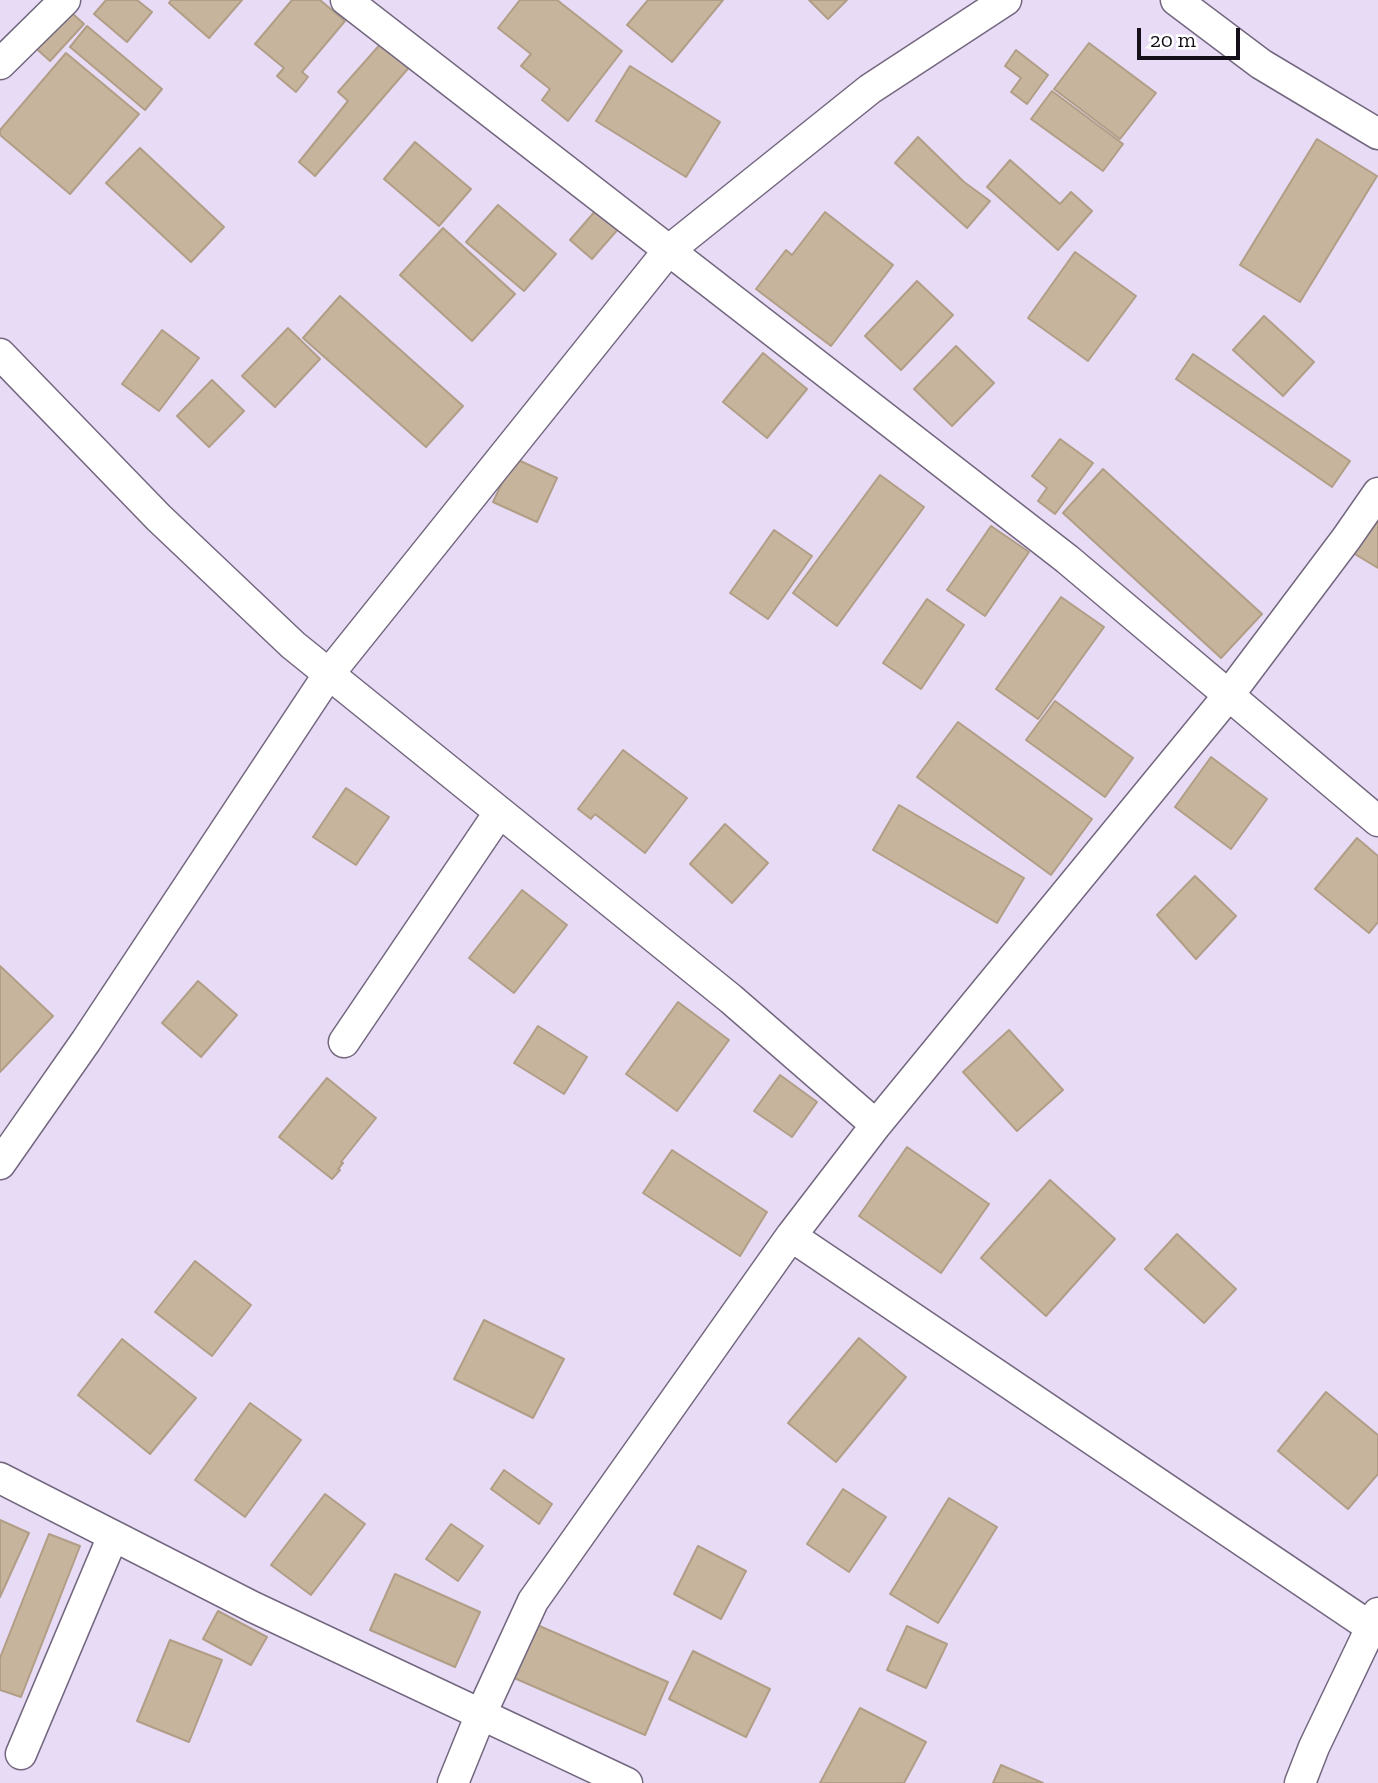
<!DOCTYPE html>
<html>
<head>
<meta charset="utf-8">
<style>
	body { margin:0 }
	#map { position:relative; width:1378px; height:1783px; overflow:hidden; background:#e8dbf6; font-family:"Zilla Slab",serif }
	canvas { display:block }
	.scale { position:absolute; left:1137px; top:28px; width:103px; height:32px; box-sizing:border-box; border:4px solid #140f18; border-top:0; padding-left:9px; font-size:21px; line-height:24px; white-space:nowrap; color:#140f18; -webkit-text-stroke:5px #fff; paint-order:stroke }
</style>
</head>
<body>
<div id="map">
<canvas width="1378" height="1783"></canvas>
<div class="scale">20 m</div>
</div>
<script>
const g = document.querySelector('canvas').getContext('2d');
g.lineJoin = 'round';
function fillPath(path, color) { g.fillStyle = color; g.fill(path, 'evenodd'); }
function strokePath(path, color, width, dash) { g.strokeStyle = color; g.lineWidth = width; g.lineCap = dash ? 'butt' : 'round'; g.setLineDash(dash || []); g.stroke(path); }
const building = new Path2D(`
	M106 0H137L152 12 127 42 94 14Z
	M171 0H242L209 38 169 3Z
	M292 0H320L345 21 302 72 308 77 296 92 277 76 284 68 255 44Z
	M520 0H557L622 51 568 121 542 100 550 89 521 66 531 54 498 28Z
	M648 0H723L672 62 627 25Z
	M809 0H847L828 19Z
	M63 5 84 24 50 61 29 42Z
	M87 26 162 89 145 110 70 47Z
	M384 40 412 64 315 176 299 162 348 101 338 92Z
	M1089 43 1156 93 1120 139 1054 89Z
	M1016 50 1048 75 1027 104 1011 92 1021 78 1005 66Z
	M66 53 139 114 70 194 0 135V130Z
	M630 66 720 122 686 177 596 121Z
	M1052 91 1123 144 1103 171 1031 119Z
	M918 137 964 182 990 201 967 228 895 163Z
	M1317 139 1377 176 1300 302 1240 265Z
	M415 142 471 189 439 226 384 179Z
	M140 148 224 227 191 262 106 183Z
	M1010 160 1060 204 1071 192 1092 211 1058 250 987 187Z
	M498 205 556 254 524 291 466 242Z
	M597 209 619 228 592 259 570 240Z
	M825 212 893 265 831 346 756 289 786 250 792 255Z
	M443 228 515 294 472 341 400 275Z
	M1075 252 1136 296 1088 361 1028 318Z
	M917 281 953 315 901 370 865 336Z
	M340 296 463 406 426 447 303 338Z
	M1264 316 1314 362 1283 396 1233 350Z
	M288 328 320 359 275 407 242 376Z
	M162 330 199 358 159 411 122 384Z
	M956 346 994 383 952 426 914 389Z
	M763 353 807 389 767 438 723 402Z
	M1193 354 1350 461 1332 487 1176 379Z
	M212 380 244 411 209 447 177 416Z
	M1060 439 1093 463 1055 514 1038 501 1047 488 1032 476Z
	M514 458 557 478 537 522 493 502Z
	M1103 469 1262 614 1221 658 1063 513Z
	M880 475 924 507 837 626 793 593Z
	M1378 512V568L1353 553Z
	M991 526 1029 552 985 616 947 590Z
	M774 530 812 556 768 619 730 593Z
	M1061 597 1104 627 1038 719 996 689Z
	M927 599 964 625 921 689 883 663Z
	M1055 701 1133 758 1105 797 1026 740Z
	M958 722 1092 819 1051 875 917 777Z
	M623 750 687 798 645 853 595 814 591 819 578 809Z
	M1211 757 1267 799 1231 849 1175 807Z
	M346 788 389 817 356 865 313 837Z
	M899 805 1024 878 997 923 873 850Z
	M725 824 768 863 732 903 690 864Z
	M1357 838 1378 856V922L1369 933 1315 889Z
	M1195 876 1236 916 1196 959 1157 915Z
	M522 890 567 925 514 993 469 958Z
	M0 966 53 1016 0 1072Z
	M198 981 237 1015 201 1057 162 1023Z
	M678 1002 729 1040 677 1111 626 1074Z
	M538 1026 587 1057 564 1094 514 1063Z
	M1009 1030 1063 1090 1017 1131 963 1072Z
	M780 1075 817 1102 792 1137 754 1111Z
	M327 1078 376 1118 341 1162 343 1163 338 1169 340 1170 332 1179 279 1137Z
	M907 1147 989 1204 941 1273 859 1216Z
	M672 1150 767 1212 740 1256 643 1193Z
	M1050 1180 1115 1239 1046 1316 981 1258Z
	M1177 1234 1236 1289 1204 1323 1145 1269Z
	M195 1261 251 1305 212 1356 155 1312Z
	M484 1320 564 1359 533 1418 454 1379Z
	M859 1338 906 1377 836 1462 788 1423Z
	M122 1339 196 1398 150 1454 78 1395Z
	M1326 1392 1378 1435V1474L1348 1509 1278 1451Z
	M250 1403 301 1440 245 1517 195 1480Z
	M504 1470 552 1504 539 1524 491 1489Z
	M843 1489 886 1517 849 1572 807 1544Z
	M325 1494 365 1524 311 1595 271 1565Z
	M949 1498 997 1527 938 1623 890 1594Z
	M0 1520 29 1533 0 1597Z
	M451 1524 483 1546 458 1581 426 1559Z
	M49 1534 80 1546 21 1697 0 1690V1658Z
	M698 1546 746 1571 721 1619 674 1594Z
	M395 1574 480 1612 455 1667 370 1630Z
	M218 1611 267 1637 251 1665 203 1639Z
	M528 1621 668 1682 645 1735 505 1674Z
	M907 1626 947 1644 926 1688 887 1670Z
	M170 1640 222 1660 189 1742 137 1721Z
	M693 1651 770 1689 746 1737 669 1699Z
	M860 1708 926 1742 904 1783H820Z
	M1001 1765 1043 1783H993Z`);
const street = new Path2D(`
	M346 0 1067 559 1378 821
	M1176 0 1261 64 1378 134
	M0 64 65 0
	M0 354 159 518 293 645 731 999 876 1125
	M344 1042 499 813
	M0 1164 86 1041 328 675 668 251 870 89 1006 0
	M791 1236 1378 1632
	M0 1478 253 1607 627 1783
	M21 1754 113 1536
	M453 1783 481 1714 533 1601 791 1236 876 1125 1228 696 1346 539 1378 493
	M1300 1783 1314 1747 1378 1613`);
fillPath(building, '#c7b49c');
strokePath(building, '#b19e86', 2);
strokePath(street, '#73677f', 33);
strokePath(street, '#fff', 30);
</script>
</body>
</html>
